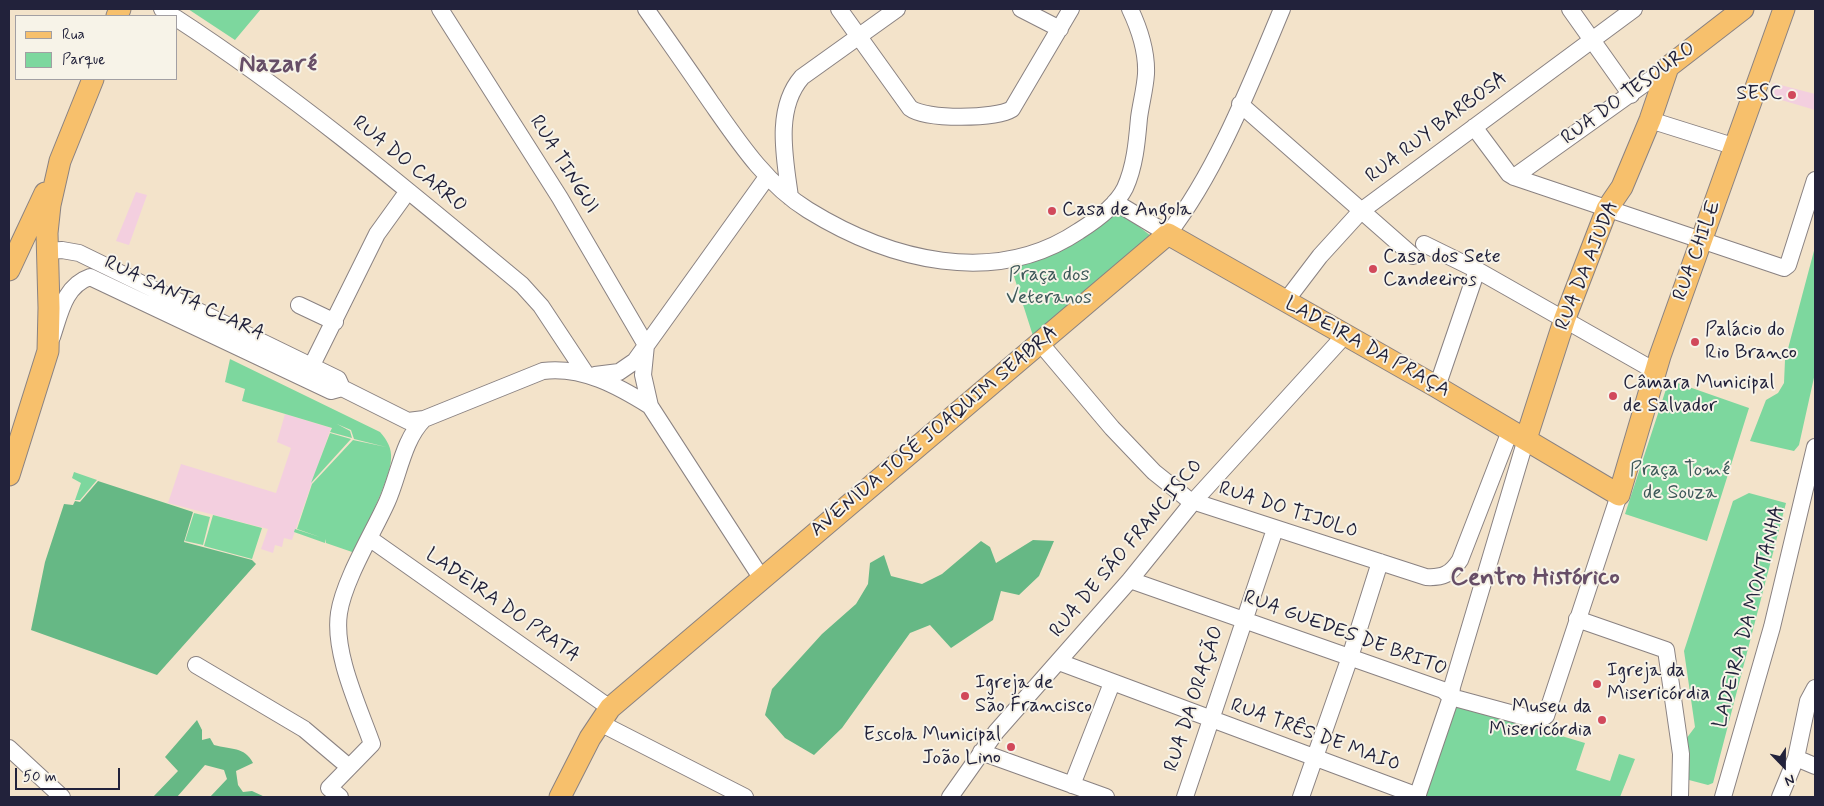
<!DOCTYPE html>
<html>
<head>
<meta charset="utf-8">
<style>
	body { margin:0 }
	#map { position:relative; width:1824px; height:806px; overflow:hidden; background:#f3e3ca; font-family:Mynerve,sans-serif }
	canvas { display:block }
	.frame { position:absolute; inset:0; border:10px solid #22223b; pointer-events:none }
	.legend { position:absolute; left:15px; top:15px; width:162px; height:65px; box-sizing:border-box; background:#f7f3e8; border:1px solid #a29fa3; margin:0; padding:6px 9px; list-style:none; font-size:15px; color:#22223b }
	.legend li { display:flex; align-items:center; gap:10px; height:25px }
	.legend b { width:25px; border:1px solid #a29fa3 }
	.north { position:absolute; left:1759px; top:741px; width:50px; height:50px; -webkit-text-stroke:4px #f7f3e8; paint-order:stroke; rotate:158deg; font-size:14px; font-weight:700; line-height:20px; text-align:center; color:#22223b }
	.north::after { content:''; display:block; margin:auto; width:18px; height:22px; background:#22223b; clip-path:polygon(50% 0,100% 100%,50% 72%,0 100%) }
	.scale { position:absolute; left:15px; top:768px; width:105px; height:22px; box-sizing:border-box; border:2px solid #22223b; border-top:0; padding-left:6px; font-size:15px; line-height:18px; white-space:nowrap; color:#22223b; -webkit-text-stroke:4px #f7f3e8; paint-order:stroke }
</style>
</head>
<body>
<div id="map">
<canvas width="1824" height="806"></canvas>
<div class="frame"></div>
<ul class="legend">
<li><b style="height:6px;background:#f7c06c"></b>Rua</li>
<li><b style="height:14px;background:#7dd79e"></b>Parque</li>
</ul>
<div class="north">N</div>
<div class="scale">50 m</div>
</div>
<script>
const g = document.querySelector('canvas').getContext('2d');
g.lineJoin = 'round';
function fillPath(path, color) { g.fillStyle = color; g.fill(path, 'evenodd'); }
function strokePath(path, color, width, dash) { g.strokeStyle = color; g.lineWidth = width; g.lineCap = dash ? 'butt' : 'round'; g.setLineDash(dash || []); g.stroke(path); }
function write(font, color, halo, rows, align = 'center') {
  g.font = font + ' Mynerve,sans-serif'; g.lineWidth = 4; g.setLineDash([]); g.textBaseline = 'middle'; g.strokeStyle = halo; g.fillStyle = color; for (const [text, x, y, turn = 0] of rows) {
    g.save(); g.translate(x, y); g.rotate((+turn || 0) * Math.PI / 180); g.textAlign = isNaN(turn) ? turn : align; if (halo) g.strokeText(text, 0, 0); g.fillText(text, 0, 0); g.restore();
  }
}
const built = new Path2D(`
	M1773 83 1815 94V110L1768 96Z
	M136 192 147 195 129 245 116 241Z
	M285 414 331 428 292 540 284 538 282 547 275 545 273 553 261 549 268 529 168 503 181 464 276 493 291 448 277 442Z`);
const green = new Path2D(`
	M188 9H261L235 40Z
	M1119 211 1151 236 1034 339 1011 267C1056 257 1083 239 1119 211Z
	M1815 247V373L1799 445 1794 451 1750 441 1766 400 1778 393 1784 383 1785 360Z
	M230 359 380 432C387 440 392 448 391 459 391 477 363 533 355 553L326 543V539L325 543 294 532 295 529 320 537 297 529 312 484 353 440 386 447 354 439 351 430 337 424 350 431 352 438 330 432 332 428 242 401 245 389 225 382Z
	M1669 380 1749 408 1707 541 1625 514Z
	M330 433 351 439 311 483Z
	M74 472 97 480 80 500H75L81 483 72 478Z
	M1749 493 1786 503 1713 783 1708 785 1689 780 1686 739 1695 727 1684 651 1733 501Z
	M194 513 210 517 203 545 185 541Z
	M213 515 262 528 252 559 204 546Z
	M1458 705 1585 743 1576 770 1610 781 1619 754 1635 759 1620 797H1423L1454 707Z`);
const forest = new Path2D(`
	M98 481 193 512 184 542 252 560 256 564 157 675 31 630 45 562 64 504 73 505 75 501 80 502Z
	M1033 540 1054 541 1039 576 1019 595 1001 591 993 620 951 648 930 625 910 633 842 728 814 755 785 738 765 715 772 689 822 634 856 604 868 584 870 563 884 555 891 576 922 584 942 574 981 541 990 547 996 563Z
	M197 720 202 730V740L210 738 214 745C231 750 244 746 253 763L236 771 238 785 243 792 252 791 265 797H210L227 779 224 770 205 765 177 797H153L178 771 165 757Z`);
const minor = new Path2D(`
	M162 9 173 16
	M440 9 560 198 646 345 643 375 650 406 762 579
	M646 9C667 39 689 70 710 101 738 141 766 184 808 210 889 260 994 288 1079 231 1095 221 1116 206 1125 188 1135 166 1137 141 1139 118 1141 103 1145 89 1146 74 1147 52 1139 28 1130 9
	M839 9 910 108C926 120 996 119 1012 109L1071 9
	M1021 9 1060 29
	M1570 9 1631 95
	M176 18C299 98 410 192 522 285L541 306 586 374
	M1240 104 1413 256
	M1650 120 1736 147
	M1474 127 1509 174 1514 177 1784 268 1788 265 1815 180
	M1514 177 1668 67
	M790 197C785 159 774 109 802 77L897 9
	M1115 202 1168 234C1217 171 1251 83 1282 9
	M1424 244 1477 270 1655 371
	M47 251 62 250 79 253 338 379 342 388
	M1285 302 1320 256 1361 211 1634 9
	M299 305 335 322
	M52 337C60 314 64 286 90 277L331 391 342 388 408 421 424 419 543 371C582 366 618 386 650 406
	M1041 344 1112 428 1154 472 1189 500 1426 577C1443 578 1451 574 1460 560L1510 431
	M311 367 377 234 408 191
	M595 375 619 372 635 361 767 177
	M1437 387 1477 270
	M369 538 610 708
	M1130 580 1443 690 1451 697 1536 720 1546 716 1619 495
	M1577 619 1666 650 1681 754 1680 797
	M1059 662 1418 796
	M196 665 304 729 349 767
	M600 723 745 797
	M9 748 62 797
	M981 752 1106 797
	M1796 758 1815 766
	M1072 785 1112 683
	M340 797 329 788 372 744C359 707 333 653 339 613 344 580 373 533 387 502 399 475 403 440 424 419
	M950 797 996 732 1130 580 1193 502 1345 335
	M1185 797 1275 529
	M1301 797 1350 657 1380 562
	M1417 797 1451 697 1452 687 1526 439
	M1723 797 1772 627 1815 447
	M1780 797 1796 758 1808 701 1815 688`);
const major = new Path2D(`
	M117 16 120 9
	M9 270 45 193
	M1526 439 1565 318 1607 209 1622 187 1650 120 1668 67 1743 9
	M9 475 48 351 49 308 47 233 50 205 60 161 93 79
	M560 797 590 738 610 708 1168 234 1437 387 1619 495 1660 356 1784 9`);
const markers = [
	[1792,95,5,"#d1495b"],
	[1052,211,5,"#d1495b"],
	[1373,269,5,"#d1495b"],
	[1695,342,5,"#d1495b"],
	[1613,396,5,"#d1495b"],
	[1597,684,5,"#d1495b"],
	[965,696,5,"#d1495b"],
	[1602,720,5,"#d1495b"],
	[1011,747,5,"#d1495b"]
];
const streetNames = [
	["RUA DO TESOURO",1629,94,-36],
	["RUA RUY BARBOSA",1437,128,-37],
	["RUA DO CARRO",409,165,39],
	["RUA TINGUI",563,165,58],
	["RUA CHILE",1698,251,-70],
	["RUA DA AJUDA",1588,266,-68],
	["RUA SANTA CLARA",184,299,25],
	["LADEIRA DA PRAÇA",1367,348,29],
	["AVENIDA JOSÉ JOAQUIM SEABRA",935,432,-40],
	["RUA DO TIJOLO",1288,511,18],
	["RUA DE SÃO FRANCISCO",1127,549,-50],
	["LADEIRA DO PRATA",502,606,35],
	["LADEIRA DA MONTANHA",1750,617,-75],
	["RUA GUEDES DE BRITO",1345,634,20],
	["RUA DA ORAÇÃO",1195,699,-72],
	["RUA TRÊS DE MAIO",1315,736,20]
];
const poiNames = [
	["SESC",1782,95,"right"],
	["Casa de Angola",1062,211],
	["Casa dos Sete",1383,258],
	["Candeeiros",1383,281],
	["Palácio do",1705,331],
	["Rio Branco",1705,354],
	["Câmara Municipal",1623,384],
	["de Salvador",1623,407],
	["Igreja da",1607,672],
	["Misericórdia",1607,695],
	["Igreja de",975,684],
	["São Francisco",975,707],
	["Museu da",1592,708,"right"],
	["Misericórdia",1592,731,"right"],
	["Escola Municipal",1001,736,"right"],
	["João Lino",1001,759,"right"]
];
const parkNames = [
	["Praça dos",1049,276],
	["Veteranos",1049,299],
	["Praça Tomé",1680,471],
	["de Souza",1680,494]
];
const districtNames = [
	["Nazaré",278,66],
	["Centro Histórico",1535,579]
];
fillPath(built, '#f3cfdf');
fillPath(green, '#7dd79e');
fillPath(forest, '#66b885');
strokePath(minor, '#8a8282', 18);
strokePath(major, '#8a8282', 23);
strokePath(minor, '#fff', 16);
strokePath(major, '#f7c06c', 21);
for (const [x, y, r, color] of markers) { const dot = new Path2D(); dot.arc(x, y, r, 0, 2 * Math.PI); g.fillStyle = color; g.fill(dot); strokePath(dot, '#f7f3e8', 2); }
write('20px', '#22223b', '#f7f3e8', streetNames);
write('20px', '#22223b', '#f7f3e8', poiNames, 'left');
write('20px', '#3d5859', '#f7f3e8', parkNames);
write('bold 25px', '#674e67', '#f7f3e8', districtNames);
</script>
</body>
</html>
